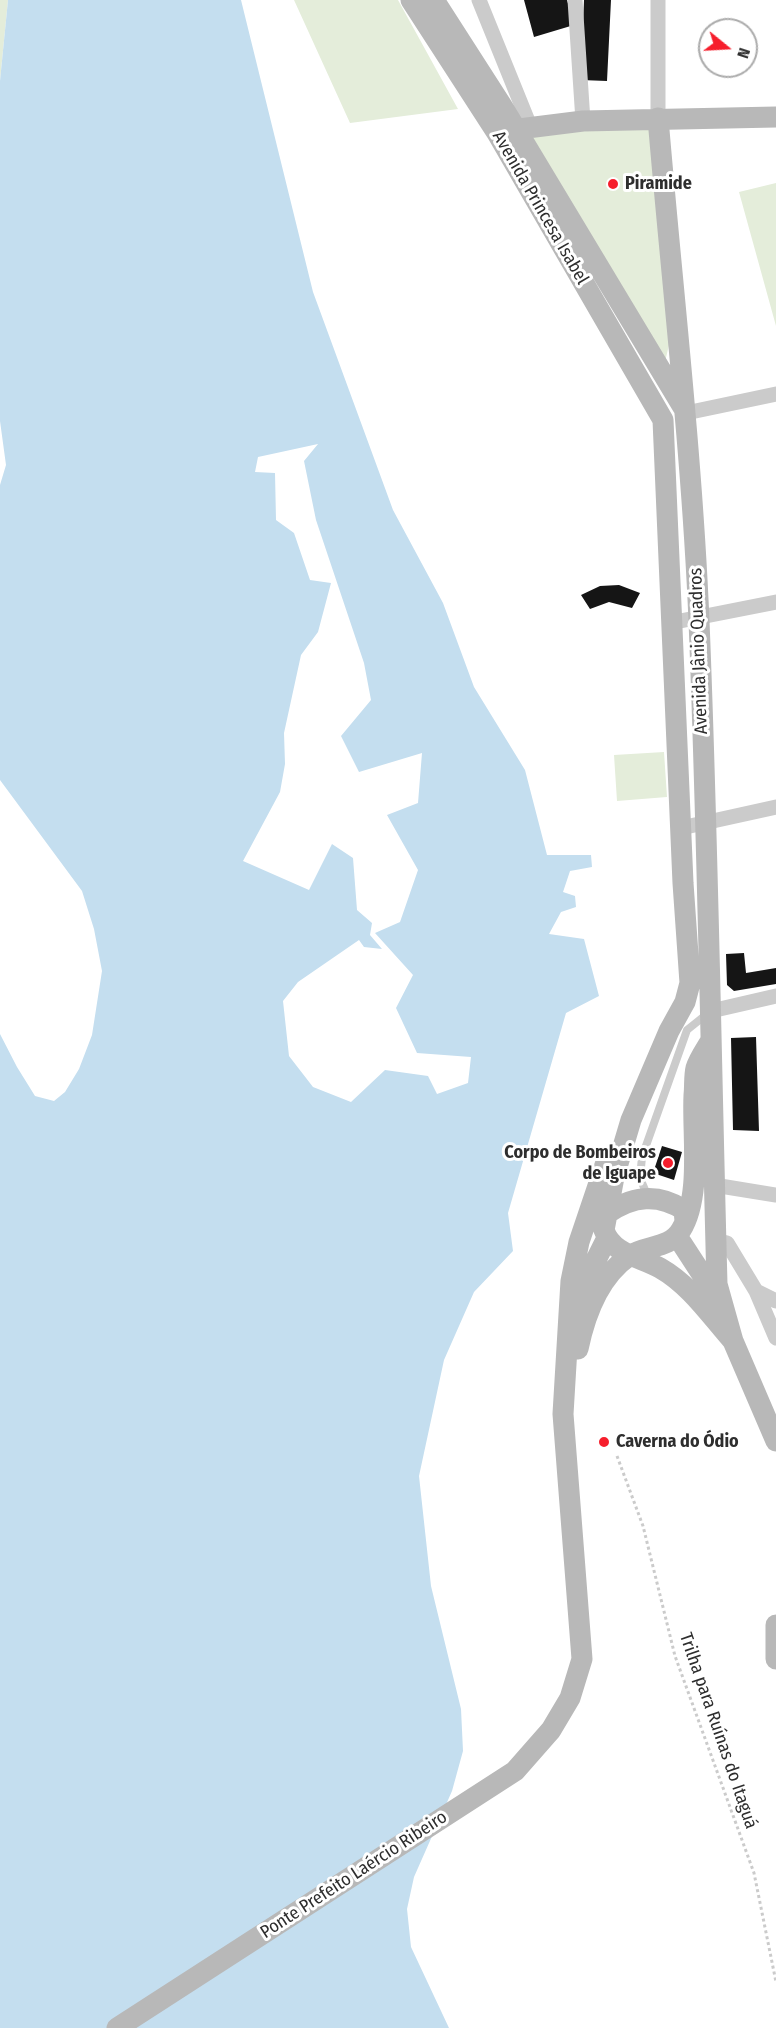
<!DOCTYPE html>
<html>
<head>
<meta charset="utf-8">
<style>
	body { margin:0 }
	#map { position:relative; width:776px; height:2028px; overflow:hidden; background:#fff; font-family:"Fira Sans Condensed",sans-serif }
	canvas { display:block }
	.north { position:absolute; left:698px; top:18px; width:60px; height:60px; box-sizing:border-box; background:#fff; border:2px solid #ababab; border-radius:50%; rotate:108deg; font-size:16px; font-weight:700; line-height:24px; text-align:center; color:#2e2e2e }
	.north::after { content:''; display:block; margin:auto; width:21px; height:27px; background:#f61e2c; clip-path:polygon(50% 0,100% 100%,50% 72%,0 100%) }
</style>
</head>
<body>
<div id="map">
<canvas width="776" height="2028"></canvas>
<div class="north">N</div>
</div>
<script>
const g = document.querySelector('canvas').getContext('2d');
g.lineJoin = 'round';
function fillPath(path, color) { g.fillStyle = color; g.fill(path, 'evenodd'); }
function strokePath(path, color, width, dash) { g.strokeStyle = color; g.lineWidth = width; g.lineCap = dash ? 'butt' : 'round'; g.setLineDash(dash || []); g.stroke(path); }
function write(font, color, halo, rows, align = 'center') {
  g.font = font + ' "Fira Sans Condensed",sans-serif'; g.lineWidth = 6; g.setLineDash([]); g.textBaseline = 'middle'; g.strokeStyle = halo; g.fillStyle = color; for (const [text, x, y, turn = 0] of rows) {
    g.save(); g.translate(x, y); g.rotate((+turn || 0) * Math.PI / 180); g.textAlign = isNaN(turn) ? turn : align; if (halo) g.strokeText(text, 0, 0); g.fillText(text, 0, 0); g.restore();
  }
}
const green = new Path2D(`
	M0 0H8L0 81Z
	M294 0H398L458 109 350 123Z
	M657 119 672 332 665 362 526 128Z
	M776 183V326L739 192Z
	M664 752 667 797 617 801 614 755Z`);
const water = new Path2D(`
	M8 0H241L313 292 393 510 443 603 474 687 525 770 547 855H591L592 867 570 871 563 892 575 896 576 907 561 912 549 934 584 939 599 996 566 1013 508 1213 513 1251 474 1292 444 1360 419 1476 431 1586 461 1709 463 1751 452 1791 414 1877 407 1909 411 1947 449 2028H0V1034L17 1067 35 1096 54 1101 65 1092 79 1069 92 1035 102 971 94 929 82 891 0 780V485L6 465 0 421V81ZM318 444 304 461 316 520 364 663 371 700 341 736 359 772 422 753 418 803 387 815 418 870 400 922 375 933 413 975 396 1008 417 1053 471 1057 468 1083 437 1094 428 1076 385 1070 351 1102 313 1087 289 1056 283 1001 298 982 359 940 364 947 382 949 370 935 372 923 357 910 353 858 332 844 309 890 243 861 280 792 285 764 284 733 301 655 318 632 331 583 310 580 294 533 276 520 275 473 255 472 258 457Z`);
const building = new Path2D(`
	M524 0H567L574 25 534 37Z
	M584 0H611L607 81 581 80Z
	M619 585 640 593 632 608 609 602 590 609 581 595 600 586Z
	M744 953 746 973 776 968V984L734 991 727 985 726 954Z
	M756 1037 759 1131 733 1130 731 1038Z
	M662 1146 682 1152 674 1180 653 1173Z`);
const path = new Path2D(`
	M617 1456 643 1526 675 1656 754 1873 776 1982`);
const lane = new Path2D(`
	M648 1197 640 1178 642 1157 687 1030 707 1014`);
const street = new Path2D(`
	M479 0 530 126
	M575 0 583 121
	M658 118V0
	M686 413 776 394
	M670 623 776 602
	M681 828 776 807
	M711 1011 776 996
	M714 1185 776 1195
	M715 1240 727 1243 756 1291 776 1338
	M756 1291 776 1301`);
const secondary = new Path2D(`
	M411 0 497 133 663 420 683 883 690 983 685 1002 669 1031 631 1120 614 1177 604 1230C612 1254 640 1257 660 1268 690 1285 710 1315 733 1341
	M434 0 502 106 683 407
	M658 118C672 286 692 453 699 621 708 842 711 1063 717 1284L733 1341 776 1441
	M503 131 583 121 776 117
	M608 1213C633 1196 658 1193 684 1210L685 1221
	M677 1236 716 1296
	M575 1302 607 1238
	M578 1349C585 1315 599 1277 629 1256 645 1245 670 1249 681 1230 702 1196 692 1134 694 1095 695 1087 694 1076 696 1068 699 1058 706 1049 711 1040
	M776 1625V1659
	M117 2028 515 1771 551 1730 570 1698 582 1659 563 1414 571 1281 579 1242 606 1162`);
const markers = [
	[613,184,6,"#f61e2c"],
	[668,1163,6,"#f61e2c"],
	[604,1442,6,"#f61e2c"]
];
const poiNames = [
	["Piramide",625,184],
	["Corpo de Bombeiros",656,1153,"right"],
	["de Iguape",656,1174,"right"],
	["Caverna do Ódio",616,1442]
];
const streetNames = [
	["Avenida Princesa Isabel",540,208,60],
	["Avenida Jânio Quadros",699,651,-92],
	["Trilha para Ruínas do Itaguá",718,1731,71],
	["Ponte Prefeito Laércio Ribeiro",354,1875,-33]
];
fillPath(green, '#e4edda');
fillPath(water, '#c4deef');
fillPath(building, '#151515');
strokePath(path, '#cbcbcb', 3, [3, 3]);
strokePath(lane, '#cbcbcb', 8);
strokePath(street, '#cbcbcb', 15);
strokePath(secondary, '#b8b8b8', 21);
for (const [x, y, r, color] of markers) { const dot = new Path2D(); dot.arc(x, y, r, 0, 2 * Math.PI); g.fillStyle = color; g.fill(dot); strokePath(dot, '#fff', 2); }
write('bold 18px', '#2e2e2e', '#fff', poiNames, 'left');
write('18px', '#2e2e2e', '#fff', streetNames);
</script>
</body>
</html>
